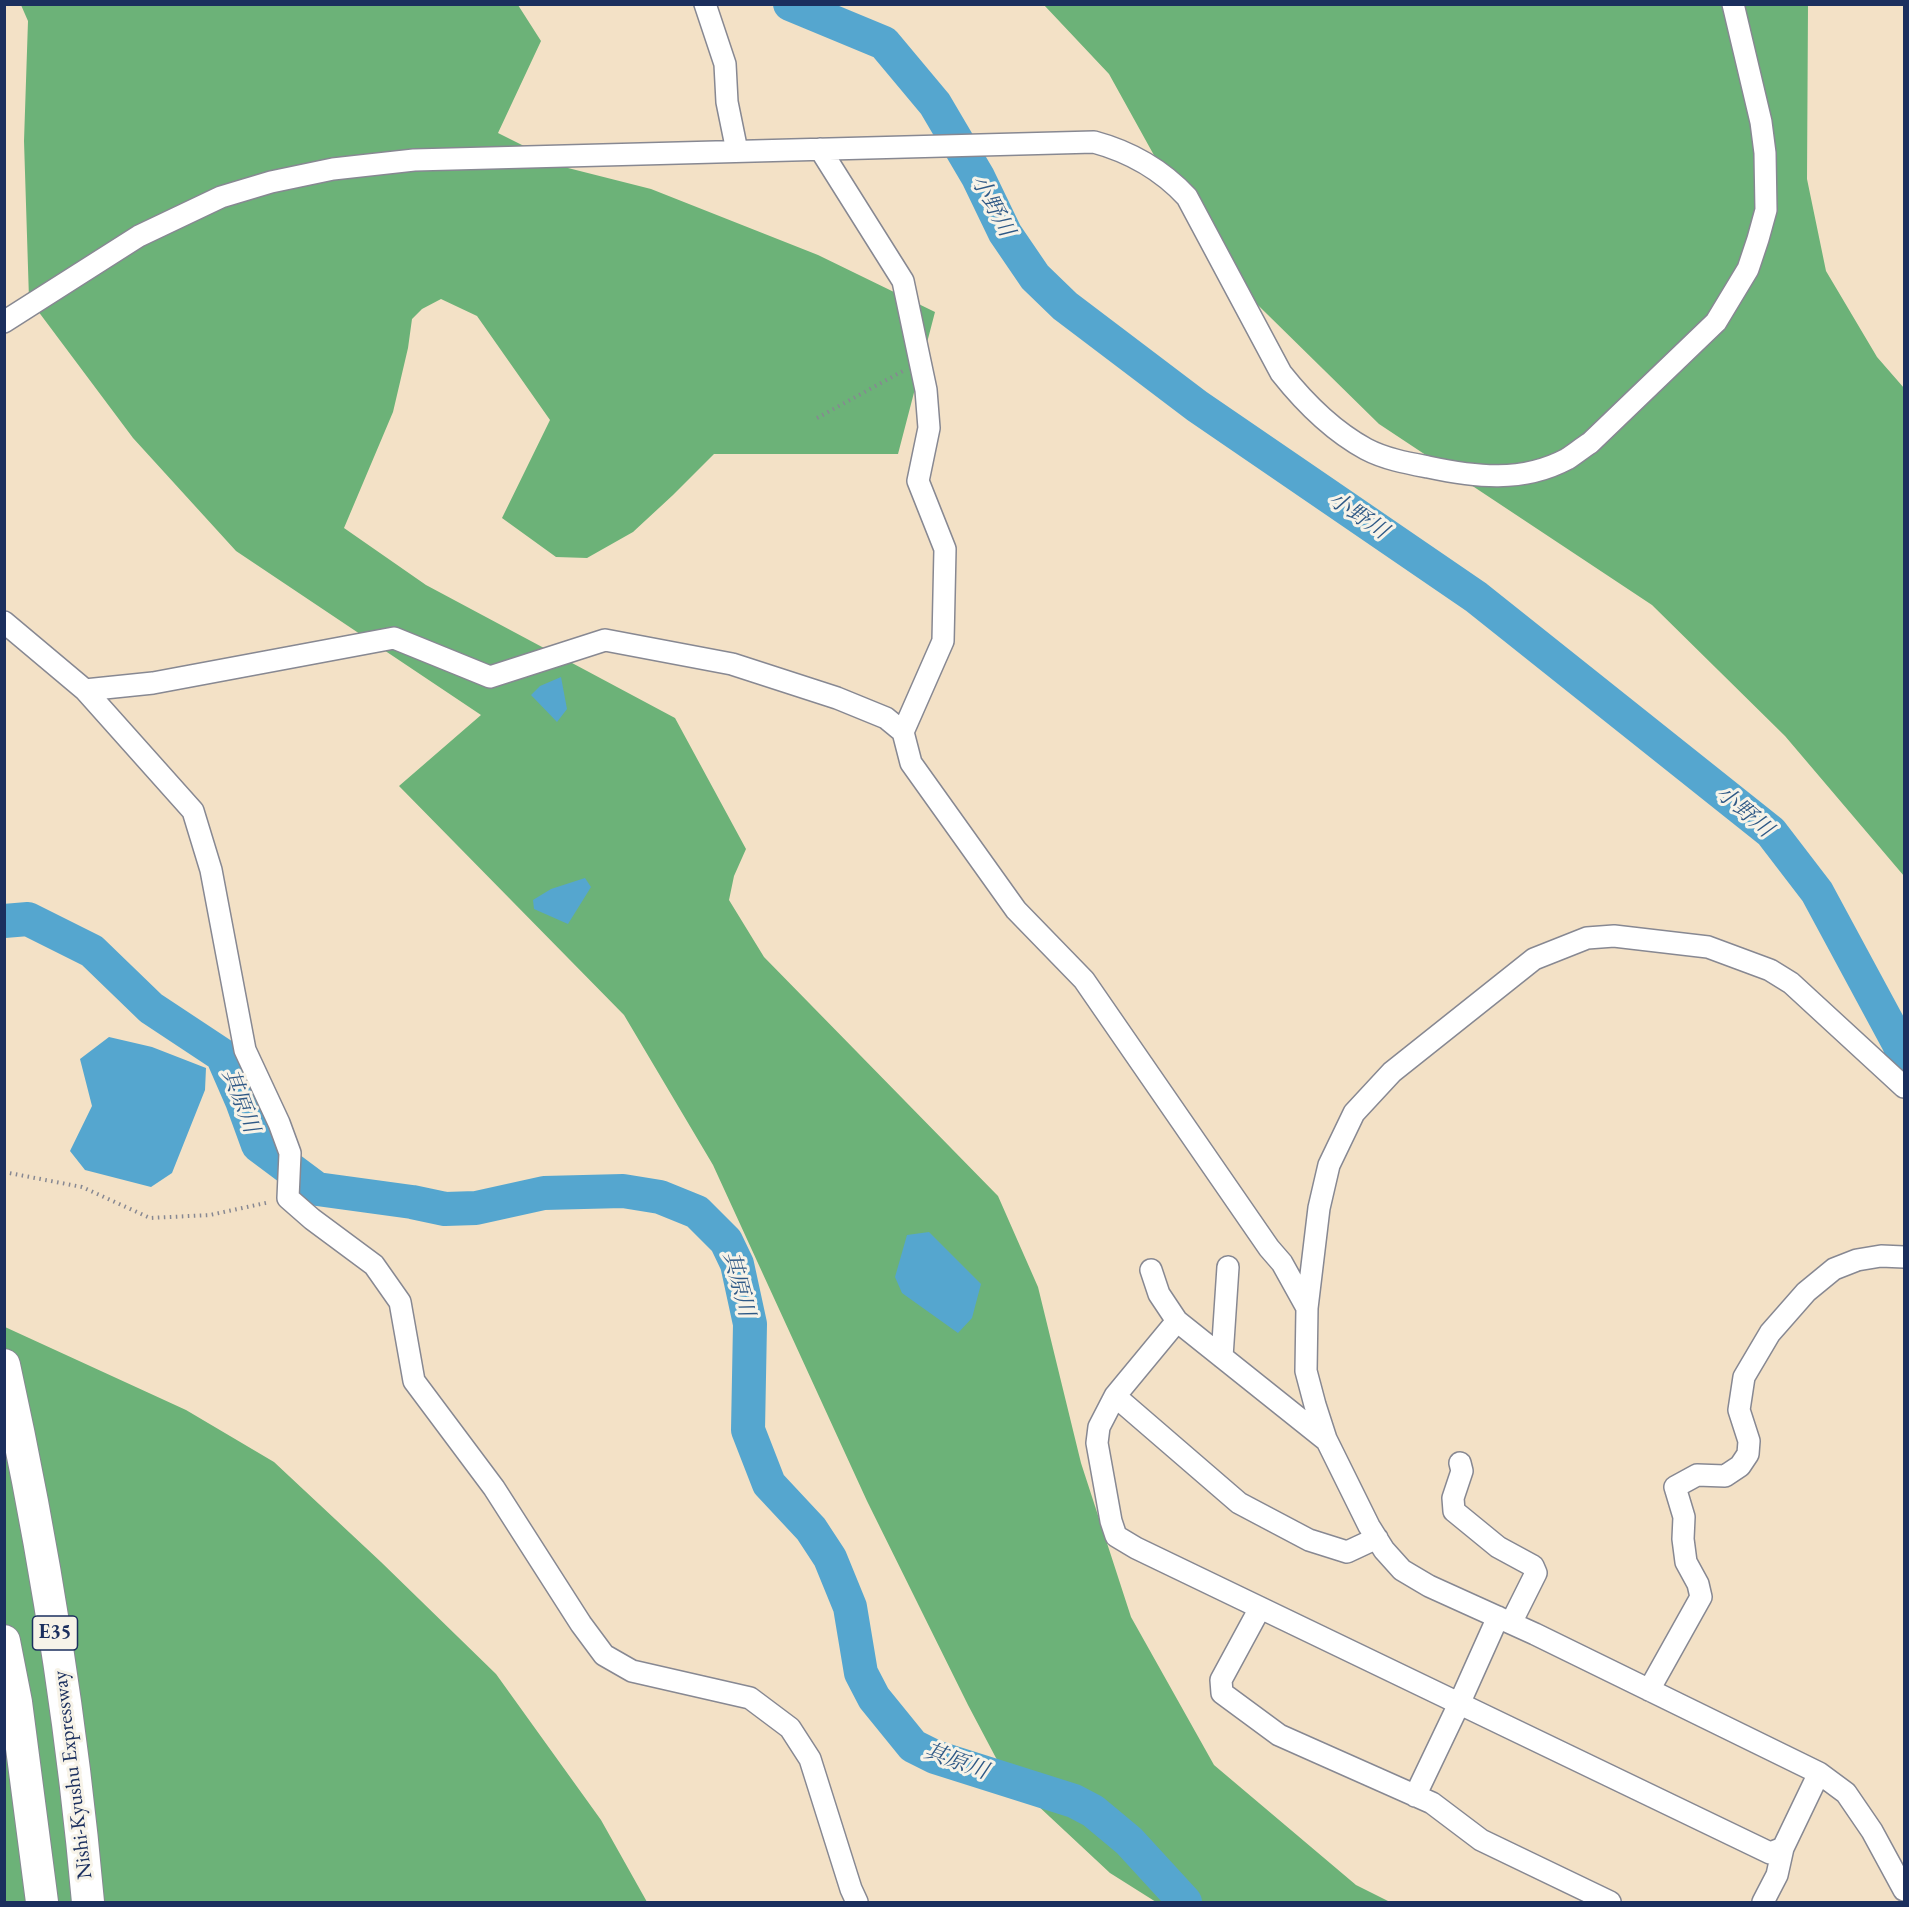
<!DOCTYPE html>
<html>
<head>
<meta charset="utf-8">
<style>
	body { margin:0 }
	#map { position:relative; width:1909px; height:1907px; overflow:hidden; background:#f3e1c6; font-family:"EB Garamond",serif }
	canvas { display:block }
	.frame { position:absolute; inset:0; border:6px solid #1b2f5e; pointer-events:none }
</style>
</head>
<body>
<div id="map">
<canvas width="1909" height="1907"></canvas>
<div class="frame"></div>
</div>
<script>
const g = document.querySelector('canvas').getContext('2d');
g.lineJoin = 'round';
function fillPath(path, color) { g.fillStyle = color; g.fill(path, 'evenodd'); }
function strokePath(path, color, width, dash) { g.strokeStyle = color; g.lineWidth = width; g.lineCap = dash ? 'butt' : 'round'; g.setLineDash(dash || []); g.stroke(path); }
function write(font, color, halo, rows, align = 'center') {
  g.font = font + ' "EB Garamond","Noto Serif JP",serif'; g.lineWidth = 6; g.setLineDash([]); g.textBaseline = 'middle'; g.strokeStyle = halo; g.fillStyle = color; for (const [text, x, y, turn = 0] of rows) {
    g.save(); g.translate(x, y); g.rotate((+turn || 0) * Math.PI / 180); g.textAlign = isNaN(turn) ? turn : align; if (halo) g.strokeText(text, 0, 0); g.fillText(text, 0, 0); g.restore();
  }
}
const forest = new Path2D(`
	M21 5H518L541 41 498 133 568 168 651 189 818 255 935 312 898 454H714L673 495 633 532 587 558 556 557 502 518 550 420 477 316 441 299 422 309 412 319 408 348 393 412 344 528 426 585 675 718 746 849 734 876 729 900 764 957 998 1196 1038 1287 1081 1463 1131 1617 1214 1765 1356 1885 1390 1902H1156L1110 1873 1005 1775 968 1705 867 1501 713 1165 624 1015 399 786 481 715 236 551 133 438 29 299 24 141 28 21Z
	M1044 5H1808L1807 179 1826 271 1877 357 1904 388V876L1785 736 1652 605 1379 424 1212 260 1109 74Z
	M5 1327 186 1410 274 1462 381 1562 496 1674 601 1820 647 1902H5Z`);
const water = new Path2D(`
	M561 677 567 709 557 722 531 695 540 686Z
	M585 878 591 887 568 924 534 909 533 900 551 889Z
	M109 1037 152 1047 206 1068 205 1090 172 1173 151 1187 85 1170 70 1151 92 1106 80 1059Z
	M929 1232 981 1284 972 1318 958 1333 902 1293 895 1277 907 1235Z`);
const river = new Path2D(`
	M790 4 884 43 935 104 978 177 1005 233 1035 277 1065 306 1197 406 1476 597 1771 832 1817 892 1899 1044 1904 1059
	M4 921 28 919 92 951 151 1008 222 1055 242 1101 258 1145 317 1189 412 1202 445 1209 476 1208 544 1193 623 1191 660 1197 697 1212 726 1241 737 1264 750 1324 748 1430 769 1484 811 1529 830 1558 850 1607 861 1673 874 1698 913 1746 935 1757 1074 1801 1093 1811 1129 1841 1185 1902`);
const path = new Path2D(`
	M817 418 903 371
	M4 1172 82 1187 150 1218 210 1215 270 1202`);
const minor = new Path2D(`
	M705 4 725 64 727 102 737 151
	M820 149 903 281 926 390 929 428 918 481 945 549 943 641 903 732 911 763 1016 910 1084 980 1269 1248 1282 1263 1307 1308
	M4 322 139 236 221 197 271 182 333 169 414 160 1094 142C1131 152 1161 169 1187 197L1281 373C1304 402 1333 431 1366 449 1385 459 1407 463 1428 467 1475 477 1522 483 1567 459 1575 454 1582 448 1590 443L1716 322 1748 269 1758 239 1766 210 1765 153 1761 122 1733 4
	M4 622 85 690 193 811 211 870 245 1050 279 1123 290 1153 288 1198 312 1219 374 1265 400 1302 414 1381 494 1488 581 1624 604 1655 632 1671 750 1698 790 1728 810 1759 851 1889 857 1902
	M85 690 153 683 394 638 490 677 605 640 732 664 837 698 886 718 903 732
	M1904 1087 1791 983 1770 970 1708 947 1614 936 1587 938 1534 959 1392 1072 1354 1113 1329 1165 1319 1208 1307 1308 1306 1371 1315 1405 1326 1439 1369 1526 1384 1550 1402 1570 1429 1586 1535 1634 1819 1773 1846 1793 1872 1831 1904 1890
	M1151 1270 1159 1294 1177 1321
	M1222 1357 1228 1267
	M1115 1396 1239 1503 1309 1540 1347 1552 1377 1538
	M1326 1440 1177 1321 1115 1396 1099 1427 1097 1443 1111 1521 1116 1536 1136 1548 1770 1853 1783 1848
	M1460 1463 1462 1471 1453 1498 1454 1511 1498 1547 1533 1566 1536 1573 1511 1623
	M1260 1608 1221 1680 1222 1693 1279 1735 1432 1803 1481 1840 1610 1902
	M1649 1690 1701 1597 1698 1584 1686 1562 1683 1539 1684 1517 1675 1487 1697 1475 1725 1476 1740 1466 1748 1454 1749 1441 1739 1410 1744 1377 1770 1333 1806 1292 1834 1269 1857 1260 1881 1256 1904 1257
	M1415 1796 1459 1704 1498 1617
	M1763 1902 1777 1875 1783 1848 1819 1773`);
const highway = new Path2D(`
	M4 1365C43 1542 72 1722 88 1902
	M4 1641 16 1702 42 1902`);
const shields = [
	[55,1633,45]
];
const shieldNames = [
	["E35",55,1633]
];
const streetNames = [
	["Nishi-Kyushu Expressway",73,1775,-97]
];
const waterNames = [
	["小野川",992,206,62],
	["小野川",1358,516,34],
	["小野川",1744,812,40],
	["其原川",240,1101,69],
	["其原川",738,1284,75],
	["其原川",956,1762,20]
];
fillPath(forest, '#6cb278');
fillPath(water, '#55a6cf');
strokePath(river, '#55a6cf', 34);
strokePath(minor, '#878892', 24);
strokePath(highway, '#878892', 34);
strokePath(path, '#878892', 4, [1.5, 4.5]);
strokePath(minor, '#fff', 21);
strokePath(highway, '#fff', 32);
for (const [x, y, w] of shields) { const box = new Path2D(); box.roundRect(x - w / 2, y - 17, w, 34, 4.5); g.fillStyle = '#f7f3e8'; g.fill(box); strokePath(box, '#1b2f5e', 1.5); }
write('bold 20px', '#1b2f5e', null, shieldNames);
write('21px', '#1b2f5e', '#f7f3e8', streetNames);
write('italic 22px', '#2f5986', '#f7f3e8', waterNames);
</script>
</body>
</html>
